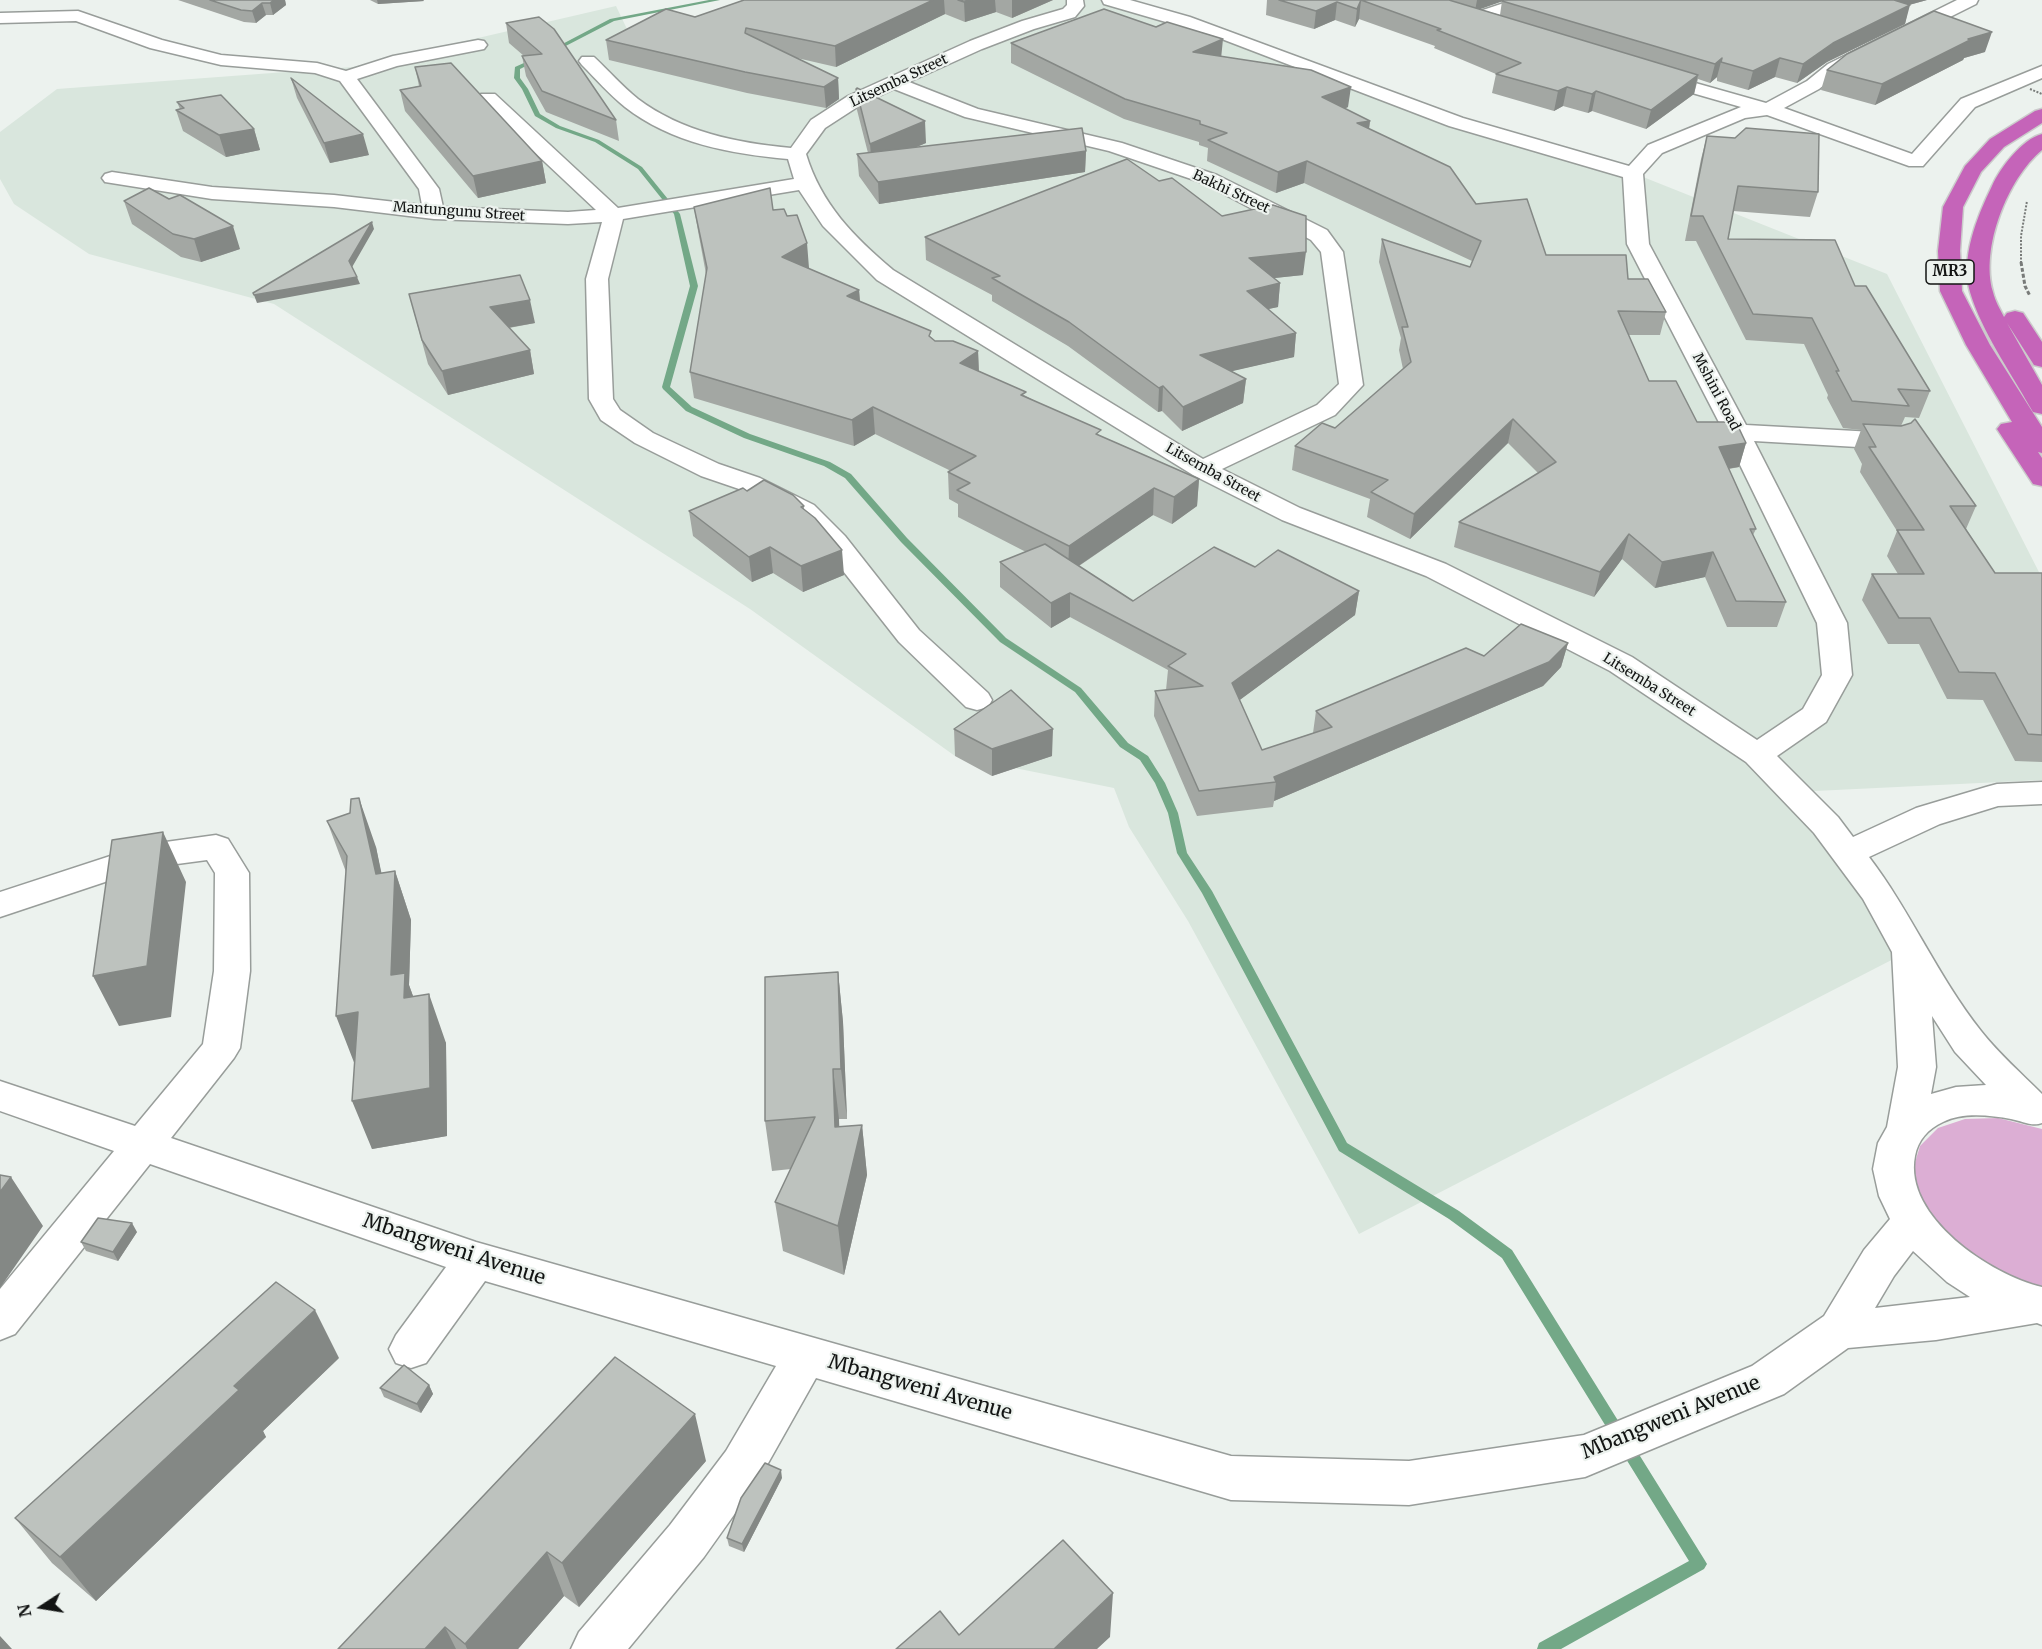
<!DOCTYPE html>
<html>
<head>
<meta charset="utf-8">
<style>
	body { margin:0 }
	#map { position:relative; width:2042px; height:1649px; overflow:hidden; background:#ecf2ee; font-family:Merriweather,serif }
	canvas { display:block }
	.north { position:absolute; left:12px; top:1577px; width:60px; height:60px; -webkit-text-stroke:4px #ecf2ee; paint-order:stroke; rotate:258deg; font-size:16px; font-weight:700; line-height:24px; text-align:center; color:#121413 }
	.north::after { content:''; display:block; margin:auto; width:21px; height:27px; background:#121413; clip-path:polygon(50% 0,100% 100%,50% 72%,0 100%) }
</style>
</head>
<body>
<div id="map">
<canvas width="2042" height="1649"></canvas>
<div class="north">N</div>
</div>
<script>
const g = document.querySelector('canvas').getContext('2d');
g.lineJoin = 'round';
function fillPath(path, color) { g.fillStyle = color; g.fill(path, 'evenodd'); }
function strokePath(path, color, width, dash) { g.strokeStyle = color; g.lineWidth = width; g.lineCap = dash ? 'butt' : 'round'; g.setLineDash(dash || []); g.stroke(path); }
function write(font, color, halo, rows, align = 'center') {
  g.font = font + ' Merriweather,serif'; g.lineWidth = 4.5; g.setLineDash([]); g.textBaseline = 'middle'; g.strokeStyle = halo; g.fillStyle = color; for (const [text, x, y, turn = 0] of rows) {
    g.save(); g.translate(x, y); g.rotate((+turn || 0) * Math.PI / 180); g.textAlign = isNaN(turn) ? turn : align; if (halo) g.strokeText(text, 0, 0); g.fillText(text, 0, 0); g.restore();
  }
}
const built = new Path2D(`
	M767 0H1110L1143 7 1401 103 1633 173 1887 274 2042 578V780L1794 792 1909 951 1359 1234 1188 921 1129 827 1114 788 955 756 750 609 274 304 89 254 14 204 0 179V132L57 89 353 67 616 6 637 50Z`);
const green = new Path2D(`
	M1998 1118 2042 1129V1293L1962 1255 1918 1197 1913 1169 1920 1146 1938 1128 1965 1119Z`);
const stream = new Path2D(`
	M709 0H720L614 21 556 51 551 50 610 19Z
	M535 58 540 59 520 69V78L528 89 540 114 560 126 599 140 642 167 680 214 698 286 670 387 692 407 750 434 830 462 851 474 907 538 1006 638 1081 688 1128 743 1148 756 1165 783 1178 813 1187 853 1212 891 1347 1143 1459 1211 1512 1250 1704 1559 1707 1564 1704 1569 1561 1649H1537L1539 1643 1689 1561 1502 1258 1449 1219 1339 1151 1202 893 1177 853 1168 813 1155 783 1140 760 1120 747 1075 692 1000 642 901 542 845 478 824 466 744 438 686 411 663 389 662 387 690 286 674 214 638 169 595 142 556 128 535 116 522 89 514 78 515 67Z`);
const pathFar1 = new Path2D(`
	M2021 263V236L2027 201`);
const path = new Path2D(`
	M2021 262 2025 286 2030 296`);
const minor = new Path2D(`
	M1067 0H1083L1084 6 1075 17 1034 29 982 49 909 82 978 109 1122 143 1217 175 1327 230 1343 252 1363 385 1335 415 1222 469 1300 508 1446 564 1632 657 1757 740 1803 709 1822 675 1817 623 1724 432 1627 244 1623 177 1449 126 1214 36 1104 4 1102 0H1130L1190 17 1463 118 1629 166 1648 145 1741 107 1647 80 1644 76 1647 72 1653 71 1766 103 1807 81 1828 64 1957 0H1978L1976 4 1840 72 1819 89 1784 108 1912 154 1961 99 2042 66V78L1975 107 1923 166H1909L1767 115 1745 118 1662 153 1643 174 1649 244 1746 425 1892 433 1901 436 1905 441 1901 446 1892 449 1754 441 1847 623 1852 675 1826 722 1777 756 1838 817 1853 837 1916 808 1986 787 1997 784 2042 782V804L1998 806 1940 824 1869 857C1911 912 1938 977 1981 1031 1999 1054 2022 1074 2042 1094V1123C2032 1127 2022 1121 2011 1119 1990 1115 1962 1112 1943 1122 1928 1129 1918 1140 1915 1156 1903 1217 1991 1275 2042 1287V1325L2037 1323 1936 1340 1848 1348 1784 1394 1585 1477 1409 1505 1231 1500 816 1378 758 1481 704 1557 628 1649H571L579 1632 670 1525 726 1451 776 1366 485 1281 426 1363 411 1368 396 1363 389 1349 396 1335 446 1267 150 1164 15 1334 0 1340V1289L114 1151 0 1111V1081L135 1126 203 1044 214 971 215 873 207 860 147 868 0 917V892L144 845 216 835 228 839 249 873 250 971 240 1048 234 1058 171 1138 476 1242 1231 1456 1409 1461 1584 1435 1752 1366 1824 1316 1864 1250 1890 1219 1879 1196 1873 1169 1878 1143 1887 1127 1898 1067 1892 952 1863 899 1814 833 1746 762 1610 671 1426 576 1282 520 1193 475 877 280 823 226 799 190 623 219 608 279 613 399 620 410 653 433 719 464 760 478 814 505 845 536 919 630 988 693 992 700 988 707 977 710 966 707 899 642 825 548 796 517 742 490 701 476 635 443 601 420 589 399 586 279 602 222 568 224 434 219 334 207 212 199 105 182 102 178 105 174 112 172 212 187 334 195 422 205 419 189 340 81 315 73 221 65 150 48 76 21 0 23V13L78 11 162 40 221 55 317 63 346 71 393 56 478 40 484 41 487 45 484 49 397 66 357 79 439 189 443 207 568 212 596 210 481 102 479 98 481 94H495L618 208 794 179 788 159C731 154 671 143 625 107 609 94 596 79 582 65L579 61 582 57H594C609 71 622 86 638 99 682 132 737 143 791 148L811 120 848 96 970 41 1022 21 1063 9 1067 5ZM894 89 965 117 1109 151 1203 183 1311 240 1321 252 1339 384 1317 405 1203 459 893 270C854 237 821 204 806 154L825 128 862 104ZM1932 1016 1955 1052 1986 1085 1956 1087 1931 1094 1936 1067ZM1913 1251 1947 1282 1970 1297 1875 1308 1894 1276Z
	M1513 0H1537L1535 4 1483 22H1471L1468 18 1471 14Z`);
const highway = new Path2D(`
	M2042 109V123L2004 147 1981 172 1963 207 1960 251 1962 291 1990 345 2042 427V453L2038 452 2042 458V486L2033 484 1997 429 2001 424 2012 422 1966 345 1940 291 1938 251 1943 207 1965 166 1990 139 2035 111Z
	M2042 134V150C2008 178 1980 248 1993 292 1995 301 2000 309 2004 317L2007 313 2015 311 2023 313 2042 342V367L2034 365 2007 323 2042 385V414L2033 412 2030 407C2010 371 1982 332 1970 292 1960 258 1977 217 1992 186 2000 168 2022 139 2042 134Z`);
const pathBridge = new Path2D(`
	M2030 89 2042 94`);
const wall = new Path2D(`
	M178 0H285L286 5 273 15H266L256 23 244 22Z
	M370 0H423L424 1 378 4Z
	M744 0H1053L1012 18 996 12 965 22 945 14 836 67 797 58 838 78 839 99 826 108 747 93 609 60 606 40 695 17Z
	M1267 0H1927L1909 5 1905 24 1827 62 1797 83 1775 77 1748 90 1717 81V77L1710 83 1698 79 1694 94 1646 129 1592 111 1588 113 1563 106 1554 111 1492 93 1496 74 1434 48 1435 46 1359 19 1355 27 1335 20 1314 29 1266 15ZM1502 1 1500 15 1479 9Z
	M506 23 616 120 619 141 546 112 526 76 522 56H524L509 43Z
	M1156 27 1222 57 1348 107 1345 109 1370 121 1369 129 1476 204 1546 255 1628 279 1666 312 1660 335H1628L1649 381 1697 422 1746 443 1739 467 1729 469 1756 529 1753 535 1786 602 1777 627H1727L1705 577 1655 588 1622 559 1594 597 1454 547 1459 522 1538 473 1508 443 1410 539 1367 517 1370 499 1292 470 1295 446 1335 428 1403 369 1399 350 1401 338 1379 262 1382 239 1470 267 1472 261 1304 183 1276 193 1207 161 1208 148 1199 145V142L1124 119 1011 63V43Z
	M1985 52 1964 58 1963 60 1875 105 1821 90 1827 70Z
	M415 67 542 161 546 183 478 198 405 111 400 90 419 86Z
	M291 78 369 155 330 163 297 98Z
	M856 89 926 143 916 147 1086 151 1085 172 879 204 859 176 857 154 868 153 857 110Z
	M177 102 254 129 260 150 226 157 183 131 176 110 180 109Z
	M1707 136 1818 192 1810 217 1733 211 1728 239 1855 286 1930 391 1919 418 1905 417 1901 426 1976 506 1966 529 1995 573H2042V762L2015 761 1983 700 1947 699 1919 644H1888L1862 600 1872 574H1898L1887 556 1897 531 1860 472 1862 464 1854 449 1861 430 1843 428 1827 398 1828 395 1804 344 1746 340 1696 241H1685L1701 159Z
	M124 201 240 249 201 262 181 257 132 224Z
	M694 207 773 210 809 268H808L859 290 860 302 931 337 935 341 978 351 979 371 1101 436 1199 479 1197 506 1172 524 1153 515 1079 566 1133 601 1255 567 1359 591 1355 615 1239 700 1262 750 1313 733 1316 711 1484 656 1568 643 1561 667 1543 686 1274 801 1273 807 1197 816 1154 716 1155 691 1166 690 1168 670 1070 617 1051 628 1000 587V562L1026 552 958 517V504L949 499 948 472 951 471 875 434 854 446 694 398 690 372 706 274 698 231Z
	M1222 216 1303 275 1274 278 1280 283 1278 307 1268 309 1296 333 1294 357 1231 371 1246 379 1243 403 1182 431 1162 411 1158 412 1068 346 992 301V295L926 260 925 237Z
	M409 294 535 323 509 328 530 350 534 374 448 395 428 364Z
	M747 491 804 506V510L844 575 803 592 773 573 752 582 693 536 689 511Z
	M954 729 1052 756 992 776 955 756Z
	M327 821 376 847 381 873 395 871 411 920 409 985 413 996 446 1043 447 1136 372 1149 355 1064 346 872Z
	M838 972 843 1022 847 1119H839V1127L862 1125 867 1175 844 1275 783 1251 775 1202 791 1169 772 1171 765 1121Z
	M137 1232 118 1261 86 1251 81 1242Z
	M339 1358 263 1431 266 1437 96 1601 52 1563 15 1518Z
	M429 1385 433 1394 421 1413 384 1397 380 1388Z
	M706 1461 579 1607 564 1596 518 1649H338Z
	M782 1478 744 1552 729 1546 727 1538Z`);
const shadedWall = new Path2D(`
	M274 0H285L286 5 273 15 270 3Z
	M377 0H423L424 1 378 4Z
	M933 0H944L945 14 836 67 835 46Z
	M972 0H995L996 12 965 22 964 2Z
	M1012 0H1053L1012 18Z
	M1361 0 1359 19 1355 27 1357 9Z
	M1477 0H1506L1475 11Z
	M1881 0H1927L1876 14Z
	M1337 2 1335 20 1314 29 1316 11Z
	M262 3 266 15 256 23 252 11Z
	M1910 5 1905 24 1827 62 1797 83 1803 64 1833 43Z
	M1992 32 1985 52 1964 58 1963 60 1875 105 1882 84 1968 39Z
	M1223 39 1221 59 1193 52Z
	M1722 58 1717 77 1710 83 1715 64Z
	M1780 58 1775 77 1748 90 1753 71Z
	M1698 75 1694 94 1646 129 1651 110Z
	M838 78 839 99 826 108 824 87Z
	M1351 87 1348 107 1320 118 1322 97Z
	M1567 87 1563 106 1554 111 1558 91Z
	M1596 91 1592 111 1588 113 1592 94Z
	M925 121 926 143 872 166 870 144Z
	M1370 121 1367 142 1357 123Z
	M254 129 260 150 226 157 219 135Z
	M363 134 369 155 330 163 324 143Z
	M1086 151 1085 172 879 204 878 182Z
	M542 161 546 183 478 198 473 176Z
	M1307 161 1304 183 1276 193 1278 172Z
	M372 222 374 229 351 269 349 261Z
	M233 226 240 249 201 262 194 239Z
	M807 243 809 268 784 282 782 257Z
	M1306 252 1303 275 1247 281 1249 258Z
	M357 277 360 284 257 303 254 295Z
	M1280 283 1278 307 1245 314 1247 291Z
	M859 290 861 315 847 296Z
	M530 300 535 323 495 330 490 307Z
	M1296 333 1294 357 1198 379 1200 355Z
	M530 350 534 374 448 395 442 371Z
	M978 351 979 377 960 363Z
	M1246 379 1243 403 1182 431 1183 407Z
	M1163 386 1162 411 1158 412 1159 388Z
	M873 407 875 434 854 446 852 420Z
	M1513 419 1508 443 1410 539 1414 514Z
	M1746 443 1739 467 1712 471 1719 447Z
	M1199 479 1197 506 1172 524 1174 497Z
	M1154 488 1153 515 1068 573 1069 546Z
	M1629 534 1622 559 1594 597 1600 572Z
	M770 547 773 573 752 582 749 557Z
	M842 550 844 575 803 592 801 566Z
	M1713 552 1705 577 1655 588 1662 562Z
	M1359 591 1355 615 1229 708 1232 683Z
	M1070 593V617L1051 628V603Z
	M1568 643 1561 667 1543 686 1274 801 1276 782 1274 777Z
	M1053 729 1052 756 992 776V749Z
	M359 798 376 847 392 923 376 874Z
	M163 832 186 882 171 1017 119 1026 93 976Z
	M395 871 411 920 409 985 422 1021 421 1046 391 975Z
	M838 972 843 1022 847 1119 841 1069Z
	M429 994 446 1043 447 1136 372 1149 352 1101Z
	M358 1012 355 1065 336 1016Z
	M833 1069 839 1119 841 1177 835 1127Z
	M862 1125 867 1175 844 1275 838 1226Z
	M11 1177 43 1226 0 1288V1192Z
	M132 1223 137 1232 118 1261 113 1252Z
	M315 1310 339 1358 263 1431 266 1437 96 1601 60 1557 234 1386Z
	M429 1385 433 1394 421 1413 417 1404Z
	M695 1414 706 1461 579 1607 562 1563Z
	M781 1470 782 1478 744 1552 742 1544Z
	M547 1552 564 1596 518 1649H467L465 1644Z
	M1113 1593 1110 1637 1097 1649H1054Z
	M445 1627 456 1649H425Z
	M0 1636 12 1649H0Z`);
const building = new Path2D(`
	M210 0H274L270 3H262L252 11 241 10Z
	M744 0H933L835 46 746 28 745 33 838 78 824 87 745 72 606 40 666 9 695 17Z
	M958 0H972L964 2Z
	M1279 0H1449L1698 75 1651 110 1596 91 1592 94 1567 87 1558 91 1496 74 1521 63 1437 30 1441 29 1361 0 1357 9 1337 2 1316 11Z
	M1504 0H1894L1910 5 1833 43 1803 64 1780 58 1753 71 1721 62 1722 58 1715 64 1502 1Z
	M1104 9 1156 27 1167 22 1223 39 1193 52 1311 70 1351 87 1322 97 1370 121 1357 123 1450 167 1476 204 1527 199 1546 255H1626L1628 279H1648L1666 312 1618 311 1649 381H1676L1697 422H1736L1746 443 1719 447 1756 529H1750L1786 602 1736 601 1713 552 1662 562 1629 534 1600 572 1459 522 1556 462 1513 419 1414 514 1371 492 1388 480 1295 446 1322 423 1335 428 1411 362 1402 327H1408L1382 239 1470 267 1481 241 1307 161 1278 172 1208 140 1227 133 1200 124V121L1125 99 1011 43Z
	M1934 11 1992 32 1968 39 1970 40 1882 84 1827 70 1847 54Z
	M539 17 554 29 616 120 542 91 522 56 542 54 506 23Z
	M451 63 542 161 473 176 400 90 421 86 415 67Z
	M291 78 363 134 324 143Z
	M857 88 925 121 870 144 856 89Z
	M221 95 254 129 219 135 176 110 184 108 177 102Z
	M1082 128 1086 151 878 182 857 154Z
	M1746 128 1819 134 1818 192 1738 186 1728 239 1835 240 1855 286H1866L1930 391 1898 389 1909 406 1852 401 1836 371H1839L1812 318 1753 314 1703 216H1691L1707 136 1735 138Z
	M1127 159 1159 181 1172 178 1222 216 1273 205 1306 216V252L1249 258 1280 283 1247 291 1296 333 1200 355 1246 379 1183 407 1163 386 1159 388 1069 322 992 278 1000 276 925 237Z
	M149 188 169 199 180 195 233 226 194 239 173 234 124 201Z
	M770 188 773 210 784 209 787 216 797 215 807 243 782 257 859 290 847 296 931 331 929 336 935 341H953L978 351 960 363 1026 392 1021 395 1101 430 1096 434 1199 479 1174 497 1154 488 1069 546 957 490 970 483 948 472 976 456 873 407 852 420 690 372 707 268 694 207Z
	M372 222 349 261 357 277 254 295 253 293Z
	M520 275 530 300 490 307 530 350 442 371 422 340 409 294Z
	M1915 419 1976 506H1950L1995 573H2042V735L2028 734 1995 673 1959 672 1930 618H1899L1872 574H1924L1897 530H1924L1869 447H1876L1863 424 1901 426 1911 423Z
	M764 480 793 495 804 506 801 507 815 518 842 550 801 566 770 547 749 557 689 511 743 488 747 491Z
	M1045 544 1133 601 1214 547 1255 567 1278 550 1359 591 1232 683 1262 750 1332 727 1316 711 1466 648 1484 656 1521 624 1568 643 1549 662 1274 777 1276 782 1199 791 1155 691 1203 686 1168 666 1186 654 1070 593 1051 603 1000 562Z
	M1011 690 1053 729 992 749 954 729Z
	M359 798 376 874 395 871 391 975 405 973 404 998 429 994 430 1088 352 1101 358 1012 336 1016 347 856 327 821 350 813 351 799Z
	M163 832 147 966 93 976 112 840Z
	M838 972 841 1069H833L835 1127 862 1125 838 1226 775 1202 815 1117 765 1121V977Z
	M0 1175 11 1177 0 1192Z
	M98 1218 132 1223 113 1252 81 1242Z
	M276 1282 315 1310 234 1386 239 1390 60 1557 15 1518Z
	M615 1357 695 1414 562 1563 547 1552 465 1644 445 1627 425 1649H338Z
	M404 1365 429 1385 417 1404 380 1388Z
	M765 1463 781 1470 742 1544 727 1538 741 1498Z
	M1063 1540 1113 1593 1054 1649H896L940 1611 959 1635Z`);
const farStreetnames = [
	["Litsemba Street",899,81,-25],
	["Bakhi Street",1231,192,25],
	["Mantungunu Street",459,212,4],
	["Mshini Road",1716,392,62],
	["Litsemba Street",1213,473,29],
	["Litsemba Street",1649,685,32]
];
const shields = [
	[1950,272,48]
];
const shieldNames = [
	["MR3",1950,272]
];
const nearStreetnames = [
	["Mbangweni Avenue",454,1250,18],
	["Mbangweni Avenue",920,1388,16],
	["Mbangweni Avenue",1671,1418,-22]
];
fillPath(built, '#d9e6dd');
fillPath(green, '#dcaed4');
fillPath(stream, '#73a887');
strokePath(minor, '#989d9a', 3);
strokePath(highway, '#cbcbcb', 3);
strokePath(pathFar1, '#787b79', 2, [2, 1.5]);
strokePath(path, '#787b79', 3, [4, 2]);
fillPath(minor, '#fff');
fillPath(highway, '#c564b9');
strokePath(pathBridge, '#787b79', 2, [2, 1.5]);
fillPath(wall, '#a3a7a3');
fillPath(shadedWall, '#848885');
fillPath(building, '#bdc2be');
strokePath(building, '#848885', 1.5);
write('14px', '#121413', '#ecf2ee', farStreetnames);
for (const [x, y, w] of shields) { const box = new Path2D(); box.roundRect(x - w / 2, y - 12, w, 24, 4.5); g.fillStyle = '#ecf2ee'; g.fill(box); strokePath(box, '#121413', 1.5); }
write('bold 15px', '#121413', null, shieldNames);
write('20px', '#121413', '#ecf2ee', nearStreetnames);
</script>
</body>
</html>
